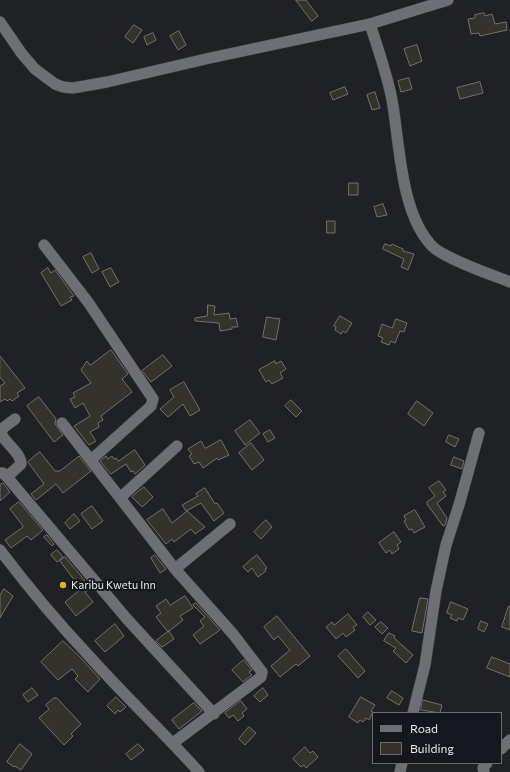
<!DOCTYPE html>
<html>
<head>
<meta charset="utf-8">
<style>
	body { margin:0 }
	#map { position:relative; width:510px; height:772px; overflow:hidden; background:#1f2125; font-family:Commissioner,sans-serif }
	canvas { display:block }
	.legend { position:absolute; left:372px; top:712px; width:130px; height:52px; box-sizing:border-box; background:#16171c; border:1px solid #6a6b6f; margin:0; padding:5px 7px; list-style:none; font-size:12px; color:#e7e9ec }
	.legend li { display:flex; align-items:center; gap:8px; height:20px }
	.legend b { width:20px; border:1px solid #6a6b6f }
</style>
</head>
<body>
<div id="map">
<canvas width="510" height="772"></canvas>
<ul class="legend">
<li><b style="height:5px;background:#6d6f75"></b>Road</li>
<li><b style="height:11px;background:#33322d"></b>Building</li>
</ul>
</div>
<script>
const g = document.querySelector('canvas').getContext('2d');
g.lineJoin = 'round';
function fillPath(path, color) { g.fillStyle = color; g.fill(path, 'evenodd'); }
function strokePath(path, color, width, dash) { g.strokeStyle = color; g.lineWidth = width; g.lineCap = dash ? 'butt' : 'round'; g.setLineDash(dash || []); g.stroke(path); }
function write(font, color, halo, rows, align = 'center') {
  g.font = font + ' Commissioner,sans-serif'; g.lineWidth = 4; g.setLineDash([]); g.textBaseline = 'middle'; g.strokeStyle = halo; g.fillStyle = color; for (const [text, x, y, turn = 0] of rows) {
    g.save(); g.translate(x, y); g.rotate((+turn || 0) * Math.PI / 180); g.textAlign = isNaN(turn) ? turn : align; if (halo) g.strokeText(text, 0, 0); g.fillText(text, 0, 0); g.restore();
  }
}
const building = new Path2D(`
	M296 0H306L318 16 312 21Z
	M484 13 485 16 492 14 495 24 506 22 507 30 480 36 479 33 471 34 468 19 475 18V15Z
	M134 25 142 30 133 43 125 37Z
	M179 31 186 45 178 50 170 36Z
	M153 33 156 40 147 45 144 37Z
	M417 45 422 61 410 66 404 49Z
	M409 78 412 89 401 92 398 81Z
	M480 82 483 93 460 99 457 88Z
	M345 87 348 94 333 100 330 93Z
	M375 92 380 108 372 110 367 95Z
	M349 183H358V195H349Z
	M383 204 387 215 377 217 374 207Z
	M327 221H335V233H327Z
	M385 244 391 246 392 244 403 249V251L414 254 408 270 401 267 404 259 383 249Z
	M91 253 99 269 92 273 83 257Z
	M48 268 51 273 55 270 74 296 70 297 72 300 61 306 41 273Z
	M111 268 119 282 110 287 102 272Z
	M208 305 215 306 214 315 229 313 230 319 236 318 238 327H232V329L220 331 219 323 195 321V318L207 316Z
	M340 316 352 323 346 333 343 331 341 334 335 330 336 327 334 326Z
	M267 317 280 319 276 340 263 337Z
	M396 319 407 323 404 332 400 331 395 343 391 341 389 345 381 342 383 338 378 336 382 324 392 328Z
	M111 350 128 374 122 379 132 392 101 416 103 420 98 423 99 427 90 432 96 441 89 445 74 426 90 416 83 403 75 408 70 399 75 397 73 393 91 383 81 370 87 361 90 365Z
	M163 355 172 366 151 382 142 371Z
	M0 356 25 388 17 393 19 396 12 401 10 399 7 401 5 399 0 402V386L5 383 0 377Z
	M275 361 276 364 281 361 286 369 280 373 283 378 272 384 269 380 266 382 259 370Z
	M184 382 200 410 190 416 183 404 168 417 160 409 174 397 170 390Z
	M39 397 56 419 55 424 63 435 54 442 27 406Z
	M291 400 302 411 296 417 285 406Z
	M417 401 433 413 424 426 408 414Z
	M250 420 260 433 245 445 235 431Z
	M270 430 275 438 268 442 263 434Z
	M449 435 459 439 455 447 446 442Z
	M221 440 229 455 218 460 217 458 203 468 199 462 194 464 189 456 192 454 188 449 201 441 205 448Z
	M251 443 264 460 252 470 239 453Z
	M135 450 145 465 135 474 133 471 131 472 126 464 111 474 100 461 106 456 108 459 112 456 114 459 116 458 118 461Z
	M40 452 55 471H60L79 456 91 471 63 493 56 484 36 500 31 494 44 484 28 462Z
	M454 457 464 461 462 469 451 465Z
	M439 481 446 490 443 492 446 496 437 503 447 518 445 525 443 526 427 504V502L435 496 429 488Z
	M3 483 10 492 0 501V485Z
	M144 487 153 497 142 507 132 497Z
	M205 488 215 504 217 503 224 513 214 521 201 503 186 511 182 505 198 496 196 494Z
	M19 502 43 530 31 540 27 536 11 548 5 540 23 527V526L10 509Z
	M92 506 103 521 92 529 81 514Z
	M163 509 172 523 187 511 205 527 195 534 191 529 174 542 172 539 166 544 147 520Z
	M415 510 425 527 414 533 412 529 409 530 404 521 406 520 404 516Z
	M74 514 80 521 70 529 65 523Z
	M266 520 272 527 261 539 254 532Z
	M394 532 401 542 397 545 399 549 392 554 390 550 386 553 379 543Z
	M47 535 54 544 52 546 44 537Z
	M57 550 63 557 57 562 51 555Z
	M155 555 166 569 160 573 151 558Z
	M257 555 267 568 265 569 266 571 258 577 252 568 248 572 243 567Z
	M65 557 91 588 85 592 93 602 76 616 65 602 81 589 60 561Z
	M4 589 13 596 0 618V596Z
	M185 596 193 608 180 616 183 620 168 632 156 617 161 613 156 606 166 599 170 605Z
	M420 598 428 599 422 633 412 631Z
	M451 602 468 609 463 620 458 618 457 621 450 618 452 615 447 613Z
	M196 603 220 630 200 644 193 635 204 626 200 621 205 617 193 605Z
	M509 606H510V630L502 627Z
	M368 612 376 620 370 625 363 617Z
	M348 614 357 625 353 627 355 630 346 637 343 633 336 639 326 627 332 622 334 625Z
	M277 616 310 656 298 666 296 664 280 677 271 666 290 650 278 636 274 640 264 627Z
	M481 621 488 624 484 632 478 629Z
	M381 622 388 628 382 634 375 627Z
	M115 624 124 636 105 652 95 641Z
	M169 631 174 639 162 647 156 641Z
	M389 633 395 636 394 638 413 655 406 663 393 651 396 648 384 641Z
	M63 641 81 658 100 679 88 692 75 679 78 676 72 669 58 680 41 662Z
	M346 649 365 671 358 678 338 656Z
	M492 657 510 664V677L487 668Z
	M244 660 252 670 249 672 252 675 243 682 232 670Z
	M32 688 38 695 28 702 23 695Z
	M263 688 268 695 260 702 254 696Z
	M392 691 403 698 399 705 387 698Z
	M116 697 126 707 120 712 118 710 115 714 107 706Z
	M361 697 375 705 371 711 373 712 369 720 366 718 363 722 360 720 358 723 349 717Z
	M54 698H57L81 724 71 734 73 736 64 745 39 718 49 709 46 705Z
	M423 700 442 705 440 713 421 710Z
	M241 701 247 709 242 713 244 716 238 721 233 715 229 718 225 713Z
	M194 703 202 711 179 729 172 720Z
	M249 727 256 733 245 745 239 739Z
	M20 744 32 754 21 770 15 766 14 767 7 762Z
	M138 744 144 750 131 760 126 754Z
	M305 747 310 753 313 751 318 757 306 768 304 765 301 767 293 759Z`);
const minor = new Path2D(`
	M0 22 22 54 35 69 55 84 63 87 73 88 107 82 210 58 370 24 448 0
	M370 24C378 49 387 74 392 100 400 144 400 214 433 247 446 259 492 275 510 282
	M44 245 88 302 153 399 151 406 91 460
	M62 423 175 569 233 634 262 672 261 677 173 743
	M0 473H3L7 477 127 619 214 714
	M7 477 21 464C21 452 5 444 1 433L3 428 15 419
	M120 498 177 446
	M0 550C28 587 58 623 90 657 125 696 164 733 199 772
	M175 569 230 524
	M413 713 425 665 436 591 446 545 459 505 479 433
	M501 749 510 740
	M400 772 402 763
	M484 772 483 768 487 763`);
const markers = [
	[63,585,4,"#ceb837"]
];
const poiNames = [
	["Karibu Kwetu Inn",71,585]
];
fillPath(building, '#33322d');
strokePath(building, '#72716b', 1);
strokePath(minor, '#3a3b3f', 12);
strokePath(minor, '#6d6f75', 11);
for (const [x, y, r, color] of markers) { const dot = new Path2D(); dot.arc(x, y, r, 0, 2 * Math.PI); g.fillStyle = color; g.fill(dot); strokePath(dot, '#16171c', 1.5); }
write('11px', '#e7e9ec', '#16171c', poiNames, 'left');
</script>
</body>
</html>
